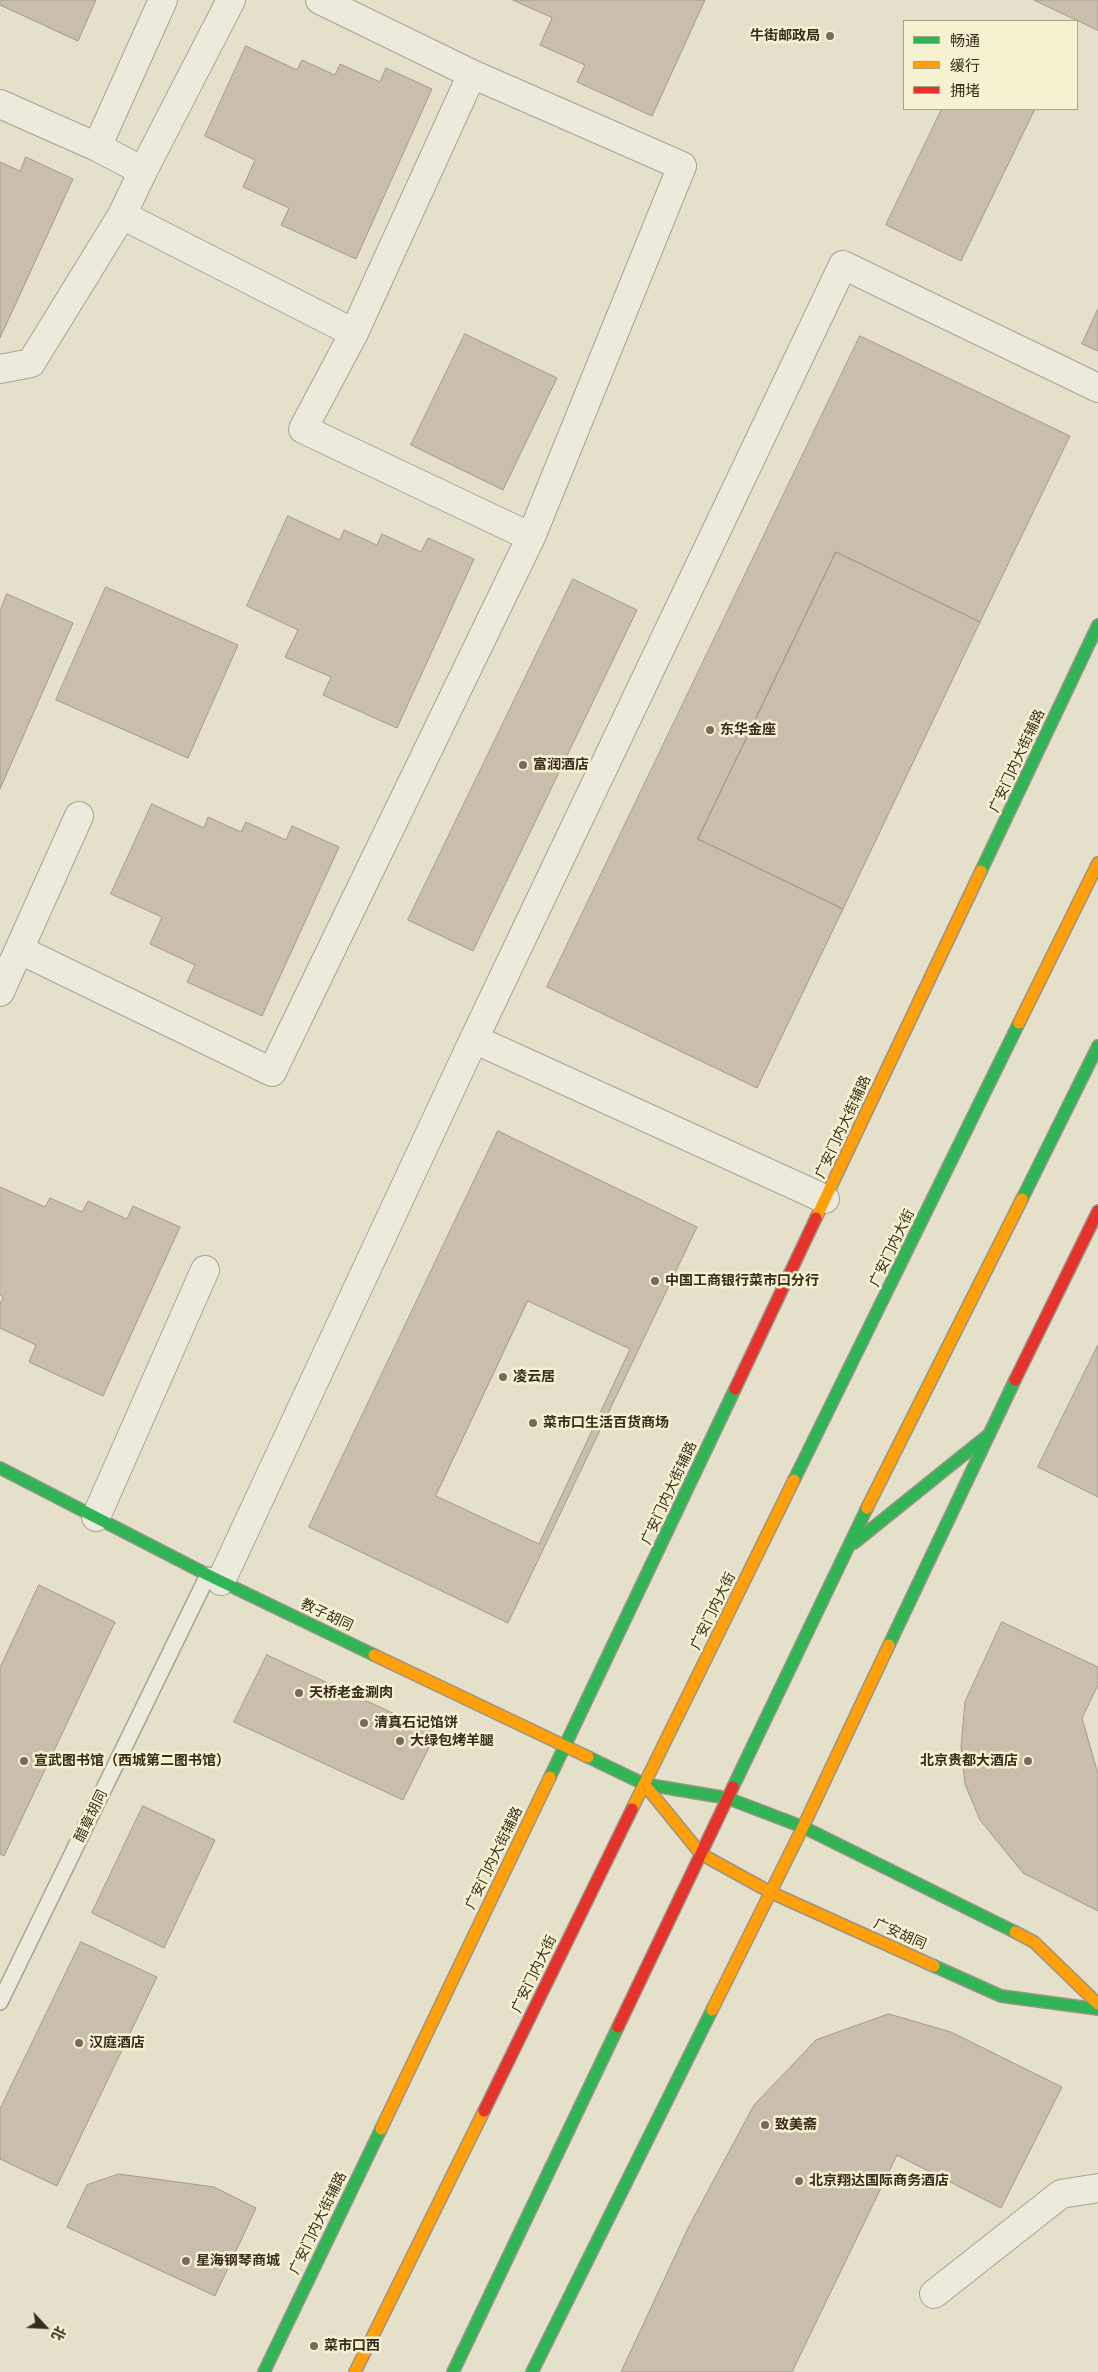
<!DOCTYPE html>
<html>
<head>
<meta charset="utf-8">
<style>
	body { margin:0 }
	#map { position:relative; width:1098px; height:2372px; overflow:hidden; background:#e4e0ca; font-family:"Crimson Pro","Noto Sans SC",serif }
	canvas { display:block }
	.legend { position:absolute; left:903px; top:20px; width:175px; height:90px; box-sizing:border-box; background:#f6f1d0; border:1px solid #aaa388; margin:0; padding:6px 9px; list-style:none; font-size:15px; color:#382d1d }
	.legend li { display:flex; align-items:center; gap:10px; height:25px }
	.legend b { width:25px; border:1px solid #aaa388 }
	.north { position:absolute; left:20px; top:2302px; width:50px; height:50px; -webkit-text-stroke:4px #f6f1d0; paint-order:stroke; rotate:115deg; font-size:14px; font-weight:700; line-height:20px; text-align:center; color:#382d1d }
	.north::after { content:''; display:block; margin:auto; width:18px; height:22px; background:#382d1d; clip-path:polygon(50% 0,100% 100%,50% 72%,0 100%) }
</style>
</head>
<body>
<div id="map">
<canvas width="1098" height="2372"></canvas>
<ul class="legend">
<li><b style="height:6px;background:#30b455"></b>畅通</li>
<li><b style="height:6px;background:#ff9f0a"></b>缓行</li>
<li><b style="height:6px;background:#e5322d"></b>拥堵</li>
</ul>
<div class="north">北</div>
</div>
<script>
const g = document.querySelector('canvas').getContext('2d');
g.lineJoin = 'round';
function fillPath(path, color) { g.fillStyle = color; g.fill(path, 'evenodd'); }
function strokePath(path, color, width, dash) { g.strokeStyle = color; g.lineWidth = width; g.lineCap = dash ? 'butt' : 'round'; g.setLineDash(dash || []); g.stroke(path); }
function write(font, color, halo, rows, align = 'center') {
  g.font = font + ' "Crimson Pro","Noto Sans SC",serif'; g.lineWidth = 5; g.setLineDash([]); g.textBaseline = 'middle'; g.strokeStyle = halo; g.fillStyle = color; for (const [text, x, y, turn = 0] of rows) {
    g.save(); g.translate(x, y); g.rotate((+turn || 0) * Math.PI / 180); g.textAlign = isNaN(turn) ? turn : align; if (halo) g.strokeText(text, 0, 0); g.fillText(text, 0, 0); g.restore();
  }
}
const building = new Path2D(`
	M0 0H96L78 41 0 5Z
	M513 0H705L652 116 577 82 585 65 540 45 552 18Z
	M1034 0H1098V30Z
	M246 46 297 70 302 60 335 75 340 64 380 82 386 68 432 89 356 259 281 225 289 208 243 187 255 160 205 136Z
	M942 109H1035L961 261 886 225Z
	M26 157 73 179 0 338V162L20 171Z
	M1098 309V351L1082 344Z
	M465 334 557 378 503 490 411 445Z
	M860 336 1070 436 980 622 836 552 698 839 843 909 757 1088 547 987Z
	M288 516 340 540 344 530 377 545 382 534 421 552 428 538 474 559 397 728 323 695 331 677 285 657 298 630 247 606Z
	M836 552 980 622 843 909 698 839Z
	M573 579 637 610 473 951 408 920Z
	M106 587 238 645 188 758 56 700Z
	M7 594 73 623 0 789V611Z
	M152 804 204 828 208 817 241 832 246 822 286 840 292 826 339 847 262 1016 187 982 195 965 150 944 162 917 111 894Z
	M498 1131 697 1227 508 1623 309 1527Z
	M0 1187 45 1207 50 1198 82 1212 88 1201 127 1219 133 1206 180 1227 103 1396 29 1362 36 1345 0 1328V1304L3 1297 0 1295Z
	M528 1301 630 1349 539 1544 436 1496Z
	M1098 1345V1497L1038 1467Z
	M39 1585 115 1622 4 1856 0 1854V1668Z
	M1002 1622 1098 1667V1685L1082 1718 1098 1774V1911L1023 1873 980 1820 965 1784 961 1747 965 1702Z
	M267 1655 436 1733 403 1800 234 1722Z
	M143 1806 215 1840 164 1948 92 1913Z
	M81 1942 157 1977 57 2186 0 2159V2109Z
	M889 2014 951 2032 1062 2087 1001 2208 897 2155 792 2372H621L689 2226 754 2105 816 2040Z
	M119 2174 214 2187 256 2208 215 2296 67 2227 87 2185Z`);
const path = new Path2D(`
	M260 2262 278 2270`);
const lane = new Path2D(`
	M0 2002 208 1575`);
const street = new Path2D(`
	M472 74 354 333 303 429 531 537
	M0 104 97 147 163 0
	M143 171 231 0
	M122 215 354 333
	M0 369 31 363 122 215 143 171 97 147
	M20 950 272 1072 531 537 682 166 472 74 320 0
	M0 992 79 816
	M825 1199 474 1039 843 265 1098 388
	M96 1517 205 1270
	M221 1581 474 1039
	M934 2294 1061 2194 1098 2188`);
const fast = new Path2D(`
	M981 871 1098 625
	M1022 1199 1098 1046
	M0 1468 208 1575 374 1655
	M794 1480 1019 1023
	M854 1543 987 1436
	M889 1645 1015 1380
	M588 1757 644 1784 727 1798 803 1827 1015 1932
	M550 1777 735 1389
	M733 1787 867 1508
	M934 1966 1001 1996 1098 2009
	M264 2372 381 2129
	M453 2372 618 2027
	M532 2372 712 2010`);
const slow = new Path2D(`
	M1019 1023 1098 863
	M816 1218 981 871
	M867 1508 1022 1199
	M374 1655 588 1757
	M644 1784 701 1854 770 1892 934 1966
	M632 1809 794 1480
	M1015 1932 1034 1942 1098 2004
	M712 2010 803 1827 889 1645
	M381 2129 550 1777
	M355 2372 484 2111`);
const jam = new Path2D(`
	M1015 1380 1098 1211
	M735 1389 816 1218
	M618 2027 733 1787
	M484 2111 632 1809`);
const markers = [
	[830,36,5,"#746c5a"],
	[710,730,5,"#746c5a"],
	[523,765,5,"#746c5a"],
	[655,1281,5,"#746c5a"],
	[503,1377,5,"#746c5a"],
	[533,1423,5,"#746c5a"],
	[299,1693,5,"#746c5a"],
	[364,1723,5,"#746c5a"],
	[400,1741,5,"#746c5a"],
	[24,1761,5,"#746c5a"],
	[1028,1761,5,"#746c5a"],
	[79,2043,5,"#746c5a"],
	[765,2125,5,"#746c5a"],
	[799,2181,5,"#746c5a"],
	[186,2261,5,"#746c5a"],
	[314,2346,5,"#746c5a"]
];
const poiNames = [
	["牛街邮政局",820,36,"right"],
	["东华金座",720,730],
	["富润酒店",533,765],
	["中国工商银行菜市口分行",665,1281],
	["凌云居",513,1377],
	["菜市口生活百货商场",543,1423],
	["天桥老金涮肉",309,1693],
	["清真石记馅饼",374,1723],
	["大绿包烤羊腿",410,1741],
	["宣武图书馆（西城第二图书馆）",34,1761],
	["北京贵都大酒店",1018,1761,"right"],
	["汉庭酒店",89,2043],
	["致美斋",775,2125],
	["北京翔达国际商务酒店",809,2181],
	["星海钢琴商城",196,2261],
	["菜市口西",324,2346]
];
const streetNames = [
	["广安门内大街辅路",1017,761,-65],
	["广安门内大街辅路",843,1127,-65],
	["广安门内大街",892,1248,-64],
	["广安门内大街辅路",669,1493,-65],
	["广安门内大街",713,1611,-64],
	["教子胡同",327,1615,25],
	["醋章胡同",91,1816,-64],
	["广安门内大街辅路",494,1858,-64],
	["广安胡同",900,1934,24],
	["广安门内大街",534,1974,-64],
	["广安门内大街辅路",318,2223,-64]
];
fillPath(building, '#c8beab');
strokePath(building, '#a49b8a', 1);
strokePath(lane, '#a9a494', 18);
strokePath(street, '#a9a494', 30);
strokePath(fast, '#999484', 14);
strokePath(slow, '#999484', 14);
strokePath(jam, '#999484', 14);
strokePath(path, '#c4c1b4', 3, [4, 2.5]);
strokePath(lane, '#ece9dd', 15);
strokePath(street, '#ece9dd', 28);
strokePath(fast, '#30b455', 11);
strokePath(slow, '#ff9f0a', 11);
strokePath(jam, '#e5322d', 11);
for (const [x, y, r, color] of markers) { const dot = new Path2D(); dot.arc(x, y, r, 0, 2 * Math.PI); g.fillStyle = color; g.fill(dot); strokePath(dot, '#f6f1d0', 2); }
write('bold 14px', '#382d1d', '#f6f1d0', poiNames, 'left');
write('14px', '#382d1d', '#f6f1d0', streetNames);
</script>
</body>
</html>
